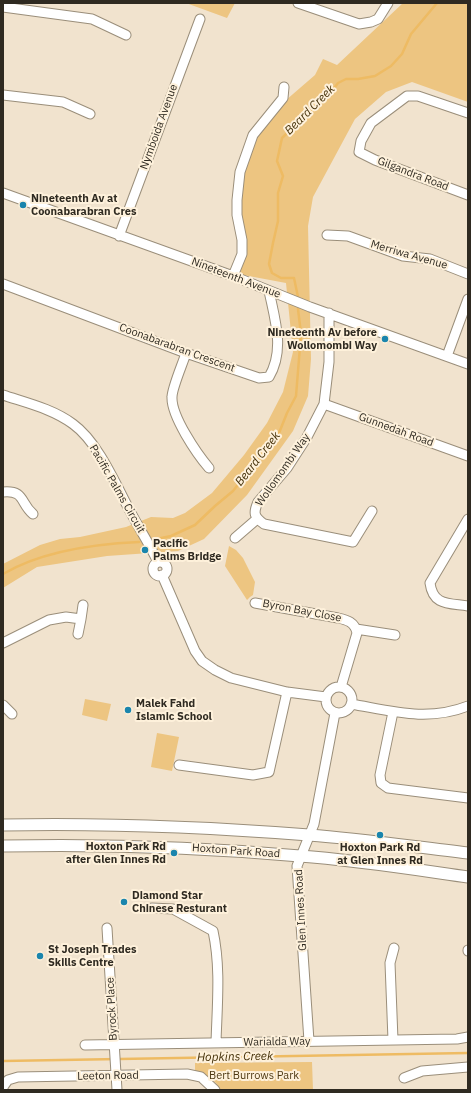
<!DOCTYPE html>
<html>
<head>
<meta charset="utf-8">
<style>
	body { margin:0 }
	#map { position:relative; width:471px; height:1093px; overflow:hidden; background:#f1e3ce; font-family:"IBM Plex Sans",sans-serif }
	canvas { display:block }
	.frame { position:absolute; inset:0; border:4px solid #2f2a21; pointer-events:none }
</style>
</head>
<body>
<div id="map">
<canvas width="471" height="1093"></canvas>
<div class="frame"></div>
</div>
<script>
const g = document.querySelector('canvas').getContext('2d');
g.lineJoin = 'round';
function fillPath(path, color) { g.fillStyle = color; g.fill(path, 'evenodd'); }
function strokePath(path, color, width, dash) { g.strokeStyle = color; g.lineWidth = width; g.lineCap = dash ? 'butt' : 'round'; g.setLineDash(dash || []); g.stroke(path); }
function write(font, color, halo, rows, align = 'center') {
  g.font = font + ' "IBM Plex Sans",sans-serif'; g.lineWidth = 4; g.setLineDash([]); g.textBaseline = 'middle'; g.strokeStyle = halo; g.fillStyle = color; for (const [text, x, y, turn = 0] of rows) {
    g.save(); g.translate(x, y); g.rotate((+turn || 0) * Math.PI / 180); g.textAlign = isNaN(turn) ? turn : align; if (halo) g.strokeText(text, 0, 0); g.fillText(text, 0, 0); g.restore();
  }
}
const green = new Path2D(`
	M186 3H235L227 18Z
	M403 3H468V102L412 82 386 92 355 119 313 197 308 226 311 359 308 396 293 431 247 495 204 539 178 551 107 556 37 567 3 588V564L40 545 60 539 80 537 126 527 151 517 173 518 185 513 212 493 244 455 267 423 283 392 293 352 286 283 238 274 236 258 239 246 235 203 250 142 278 107 315 75 323 59 337 65Z
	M229 546 236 550 243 558 255 582 253 595 250 597 247 600 225 566Z
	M85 699 111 704 107 721 82 715Z
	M157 733 179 737 172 771 151 767Z
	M312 1062 313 1090H221C215 1080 207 1074 195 1071V1063Z`);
const stream = new Path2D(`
	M298 297 294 278H281L272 273 269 264 273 243 278 221V193L283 176 277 161 282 138 315 106 328 96 338 83 346 79H358L375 76 391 66 402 54 411 34 437 3
	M152 540 171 536 195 525 215 506 233 491 279 433 287 413 296 396 301 334 298 309
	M3 574C42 551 94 544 139 542
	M3 1061 468 1053`);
const minor = new Path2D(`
	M298 3 359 24 371 22 378 19 388 3
	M3 7 92 19 126 35
	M3 95 63 102 90 114
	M468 113 418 96H407L371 123 361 141 359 152 375 160 468 195
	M3 193 233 276 310 307 468 364
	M327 235 348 236 403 256 430 259 468 274
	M119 236 200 19
	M233 276 242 254V240L237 215V200L240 172 253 135 283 98 284 87
	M3 284 186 353 259 378 269 377C285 350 275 320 269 291
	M329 313V362L324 404 307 437 287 468 258 502C253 513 254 517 264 524L353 542 372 511
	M186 353C183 363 172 388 172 397 171 416 197 454 209 468
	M447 356 468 299
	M3 395C27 403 53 409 73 424 98 442 116 485 130 511 139 528 150 545 158 562
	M324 404 468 456
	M3 492C25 490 20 503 33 514
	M468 519 430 583C433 606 449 603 468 606
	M235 538 257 519
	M153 569a7 7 0 1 1 14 0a7 7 0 1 1-14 0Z
	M162 575 195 651 202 661 215 670 231 678 287 692 326 697
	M255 603 338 618C347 620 355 622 357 633L341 687
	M356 629 395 635
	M78 634 81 619
	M3 643 49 620 66 617 81 619 83 605
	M326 700a13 13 0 1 1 26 0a13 13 0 1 1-26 0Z
	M351 704C392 711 427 722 468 706
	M3 705 12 714
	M393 712 380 775 381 783 388 788 468 798
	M179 765 253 775 269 772 287 692
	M152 908 173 909 213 931C221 968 217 1006 216 1043
	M107 928 117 1090
	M468 950V951
	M393 1040 390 963 394 948
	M309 1041 297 866 314 824 335 713
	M85 1045 457 1039 468 1037
	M404 1078 422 1071 468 1067
	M3 1090V1087L8 1080 18 1077 187 1074 201 1077 215 1090`);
const major = new Path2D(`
	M3 825C105 823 207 827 309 835 362 839 415 847 468 853
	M3 846C102 844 201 847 300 856 356 860 412 869 468 877`);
const markers = [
	[23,205,4,"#1a85ad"],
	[385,339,4,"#1a85ad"],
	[145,550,4,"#1a85ad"],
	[128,710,4,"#1a85ad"],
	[380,835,4,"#1a85ad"],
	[174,853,4,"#1a85ad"],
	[124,902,4,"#1a85ad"],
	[40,956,4,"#1a85ad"]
];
const streetNames = [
	["Nymboida Avenue",159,127,-70],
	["Gilgandra Road",413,174,21],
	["Merriwa Avenue",409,255,16],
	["Nineteenth Avenue",236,278,21],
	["Coonabarabran Crescent",177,348,20],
	["Gunnedah Road",396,430,20],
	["Wollomombi Way",283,470,-55],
	["Pacific Palms Circuit",117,489,60],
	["Byron Bay Close",302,611,11],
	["Hoxton Park Road",236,851,4],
	["Glen Innes Road",301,910,-93],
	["Byrock Place",112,1009,-93],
	["Warialda Way",277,1042,-1],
	["Leeton Road",108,1076,-1]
];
const poiNames = [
	["Nineteenth Av at",31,199],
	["Coonabarabran Cres",31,212],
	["Nineteenth Av before",377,333,"right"],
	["Wollomombi Way",377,346,"right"],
	["Pacific",153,544],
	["Palms Bridge",153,557],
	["Malek Fahd",136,704],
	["Islamic School",136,717],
	["Hoxton Park Rd",166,847,"right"],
	["after Glen Innes Rd",166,860,"right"],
	["Hoxton Park Rd",380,848,"center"],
	["at Glen Innes Rd",380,861,"center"],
	["Diamond Star",132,896],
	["Chinese Resturant",132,909],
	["St Joseph Trades",48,950],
	["Skills Centre",48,963]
];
const parkNames = [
	["Bert Burrows Park",254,1076]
];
const waterNames = [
	["Beard Creek",310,110,-45],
	["Beard Creek",258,459,-52],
	["Hopkins Creek",235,1057,-1]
];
fillPath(green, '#edc581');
strokePath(stream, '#eebb63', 2.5);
strokePath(minor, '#9a8e7a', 11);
strokePath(major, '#9a8e7a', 13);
strokePath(minor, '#fff', 9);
strokePath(major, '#fff', 11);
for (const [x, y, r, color] of markers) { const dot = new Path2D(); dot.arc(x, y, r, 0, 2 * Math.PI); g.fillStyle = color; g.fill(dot); strokePath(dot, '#fef1db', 1.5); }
write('11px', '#2f2a21', '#fef1db', streetNames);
write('bold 11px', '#2f2a21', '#fef1db', poiNames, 'left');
write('11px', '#4e3913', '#fef1db', parkNames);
write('italic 12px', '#443008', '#fef1db', waterNames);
</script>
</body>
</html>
